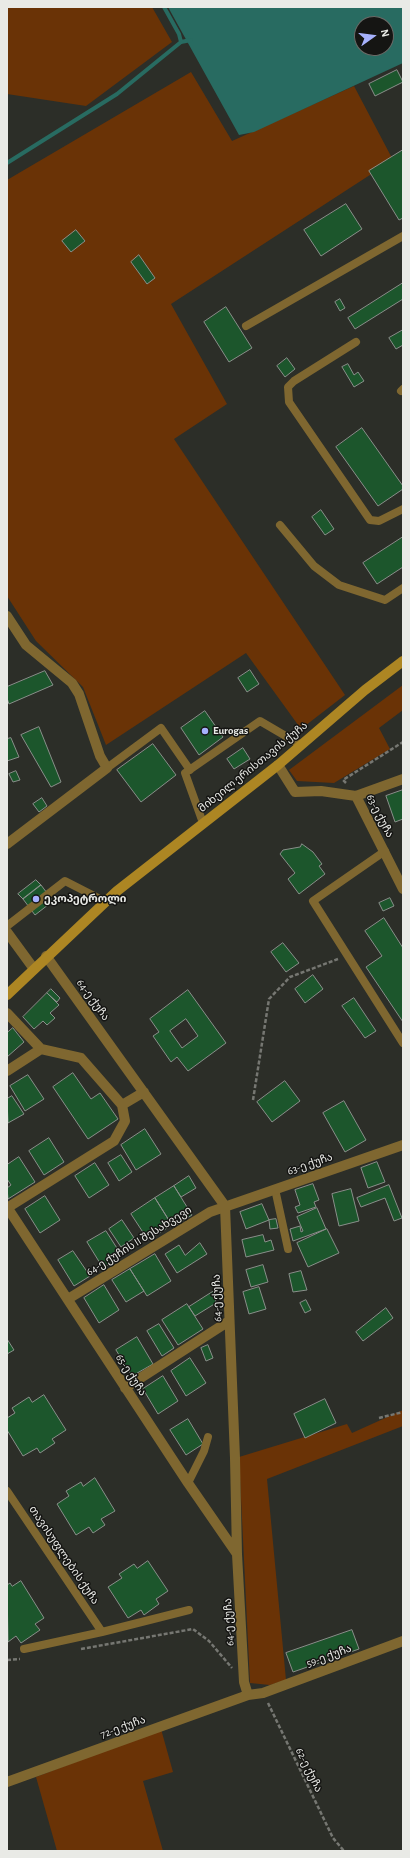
<!DOCTYPE html>
<html>
<head>
<meta charset="utf-8">
<style>
	body { margin:0 }
	#map { position:relative; width:410px; height:1858px; overflow:hidden; background:#2c2e28; font-family:"Alegreya Sans",sans-serif }
	canvas { display:block }
	.frame { position:absolute; inset:0; border:8px solid #e9eae6; pointer-events:none }
	.north { position:absolute; left:354px; top:16px; width:40px; height:40px; box-sizing:border-box; background:#151513; border:1px solid #6a6a67; border-radius:50%; rotate:76deg; font-size:11px; font-weight:700; line-height:16px; text-align:center; color:#e9eae6 }
	.north::after { content:''; display:block; margin:auto; width:14px; height:18px; background:#a6b1fc; clip-path:polygon(50% 0,100% 100%,50% 72%,0 100%) }
</style>
</head>
<body>
<div id="map">
<canvas width="410" height="1858"></canvas>
<div class="frame"></div>
<div class="north">N</div>
</div>
<script>
const g = document.querySelector('canvas').getContext('2d');
g.lineJoin = 'round';
function fillPath(path, color) { g.fillStyle = color; g.fill(path, 'evenodd'); }
function strokePath(path, color, width, dash) { g.strokeStyle = color; g.lineWidth = width; g.lineCap = dash ? 'butt' : 'round'; g.setLineDash(dash || []); g.stroke(path); }
function write(font, color, halo, rows, align = 'center') {
  g.font = font + ' "Alegreya Sans","Noto Sans Georgian",sans-serif'; g.lineWidth = 3; g.setLineDash([]); g.textBaseline = 'middle'; g.strokeStyle = halo; g.fillStyle = color; for (const [text, x, y, turn = 0] of rows) {
    g.save(); g.translate(x, y); g.rotate((+turn || 0) * Math.PI / 180); g.textAlign = isNaN(turn) ? turn : align; if (halo) g.strokeText(text, 0, 0); g.fillText(text, 0, 0); g.restore();
  }
}
const green = new Path2D(`
	M7 7H152L172 42 86 106 7 94Z
	M191 72 232 141 354 86 393 160 171 304 227 404 174 439 345 695 301 729 246 653 106 745 83 687 36 641 7 596V180Z
	M403 685V710L379 728 390 749 334 783 297 781 289 770Z
	M403 1410V1426L267 1479 286 1680 270 1685 250 1683 239 1457 347 1424 352 1433Z
	M161 1729 173 1772 143 1781 163 1851H57L36 1777Z`);
const water = new Path2D(`
	M168 7H403V63L254 132 239 135ZM362 24H386V48H362Z`);
const stream = new Path2D(`
	M164 7 179 34 181 42
	M7 163 117 94 181 42 191 40`);
const building = new Path2D(`
	M397 70 403 82 375 96 369 84Z
	M403 150V218L399 220 369 171Z
	M346 204 362 229 321 256 304 230Z
	M76 230 85 241 71 252 62 241Z
	M139 255 155 278 147 284 131 262Z
	M403 283V299L355 329 348 318Z
	M340 299 345 308 340 311 335 302Z
	M226 307 252 348 229 362 204 322Z
	M403 330V345L396 349 389 338Z
	M287 358 295 369 285 377 277 366Z
	M348 364 354 375 358 372 364 381 354 387 342 367Z
	M362 428 403 486V489L378 506 336 447Z
	M321 510 334 529 325 535 312 517Z
	M403 537V567L377 584 363 563Z
	M250 670 259 684 247 692 238 678Z
	M45 671 53 685 9 704 7 698V687Z
	M205 711 223 737 199 755 181 728Z
	M39 727 61 782 51 787 21 735Z
	M11 738 19 757 7 761V739Z
	M153 744 176 775 141 802 117 770Z
	M243 748 250 759 234 769 227 759Z
	M16 771 20 780 13 782 9 774Z
	M403 790V819L395 822 386 796Z
	M42 798 47 806 39 812 33 804Z
	M302 844 313 852 322 864 319 866 325 874 299 894 288 879 295 873 280 854 283 850 300 847Z
	M36 880 41 885 23 899 18 894Z
	M41 885 53 901 35 915 23 899Z
	M390 898 394 906 383 911 379 903Z
	M384 918 403 948V1022L366 967 382 956 365 931Z
	M283 943 299 963 286 972 271 952Z
	M313 975 323 989 305 1003 295 989Z
	M51 989 60 998 57 1002 47 993Z
	M188 990 226 1043 188 1071 177 1057 171 1062 153 1036 159 1032 150 1019ZM186 1019 198 1036 182 1048 170 1031Z
	M47 993 59 1005 50 1013 55 1018 47 1025 43 1021 34 1029 23 1017Z
	M354 998 376 1031 365 1038 342 1006Z
	M13 1028 24 1042 7 1057V1033Z
	M73 1073 91 1099 100 1093 118 1119 88 1139 53 1087Z
	M28 1075 44 1099 25 1111 10 1086Z
	M285 1081 300 1101 272 1122 257 1102Z
	M12 1096 24 1114 8 1123 7 1099Z
	M344 1101 366 1140 345 1152 323 1113Z
	M145 1129 161 1154 136 1170 121 1145Z
	M49 1138 64 1162 44 1175 29 1151Z
	M121 1155 132 1172 119 1181 108 1163Z
	M19 1157 35 1182 8 1199 7 1188 11 1185 7 1179V1165Z
	M377 1162 385 1182 368 1188 361 1168Z
	M95 1163 109 1185 89 1198 75 1176Z
	M189 1176 196 1188 181 1197 174 1186Z
	M313 1184 319 1200 314 1202 316 1207 298 1213 295 1207 300 1205 295 1190Z
	M389 1185 402 1218 394 1221 385 1198 361 1207 357 1198Z
	M174 1186 192 1215 173 1227 155 1198Z
	M351 1189 359 1221 339 1226 332 1194Z
	M45 1196 60 1220 40 1233 25 1209Z
	M155 1198 172 1225 148 1240 131 1214Z
	M262 1204 269 1220 246 1229 240 1212Z
	M317 1208 326 1229 293 1241 290 1229 300 1226 301 1232 303 1231 297 1217Z
	M276 1219 278 1228 270 1229 269 1220Z
	M122 1220 134 1238 121 1247 109 1229Z
	M327 1229 339 1253 308 1267 297 1243Z
	M106 1231 122 1256 103 1268 87 1242Z
	M263 1235 265 1242 271 1240 274 1250 246 1257 242 1240Z
	M200 1243 207 1254 177 1273 165 1254 179 1245 185 1255Z
	M73 1251 90 1276 74 1286 58 1260Z
	M155 1254 171 1281 147 1296 130 1269Z
	M263 1265 268 1282 251 1287 246 1270Z
	M130 1269 144 1291 126 1302 112 1280Z
	M301 1271 307 1290 293 1292 289 1274Z
	M104 1285 119 1310 99 1323 84 1298Z
	M259 1287 266 1309 249 1314 243 1292Z
	M214 1291 216 1303 195 1316 189 1307Z
	M306 1300 311 1310 305 1313 300 1303Z
	M187 1304 203 1329 178 1345 162 1320Z
	M386 1308 393 1318 363 1341 356 1332Z
	M159 1324 174 1348 162 1356 147 1331Z
	M137 1337 153 1364 132 1376 116 1350Z
	M7 1339 14 1350 7 1354Z
	M208 1345 213 1358 206 1361 201 1348Z
	M190 1358 206 1383 186 1396 171 1371Z
	M163 1376 178 1401 158 1414 143 1389Z
	M44 1395 66 1430 52 1439 55 1443 40 1453 37 1448 23 1456 7 1430V1418L15 1413 12 1408 29 1397 32 1402Z
	M325 1399 336 1423 305 1438 294 1414Z
	M188 1419 203 1444 186 1455 170 1430Z
	M95 1478 115 1511 101 1519 105 1525 93 1533 89 1527 76 1535 57 1504 69 1496 66 1491 81 1482 83 1486Z
	M148 1561 168 1591 156 1599 159 1604 144 1615 141 1610 128 1618 108 1587 122 1578 119 1574 134 1564 137 1568Z
	M21 1581 44 1618 35 1624 40 1630 21 1643 16 1636 8 1642 7 1585 10 1583 12 1586Z
	M352 1630 359 1649 293 1672 286 1653Z`);
const path = new Path2D(`
	M402 97H403
	M346 783 343 780 403 742
	M253 1100 269 999 290 977 338 959
	M379 1418 403 1412
	M81 1649 193 1629 209 1641 232 1668
	M7 1660 20 1659
	M268 1703 333 1838 344 1851`);
const service = new Path2D(`
	M246 326 403 236
	M356 342 294 381 288 387 289 402 370 520 379 521 403 509
	M401 391 403 389
	M280 525 314 566 339 585 385 600 403 588
	M107 768 161 728 190 770
	M203 823 185 773 260 721 301 745
	M385 851 313 901 403 1043
	M7 926 65 881 106 902
	M275 1189 288 1249
	M188 1483 204 1451 208 1437
	M7 1491 102 1632
	M24 1649 102 1632 189 1610`);
const minor = new Path2D(`
	M7 616 26 645 72 683 79 694 100 756 107 768 7 844
	M278 765 295 792 321 791 356 796 403 889
	M356 796 403 779
	M7 932 34 969
	M46 956 225 1206 235 1458 237 1554 244 1682 248 1695
	M7 1013 41 1049
	M7 1071 41 1049
	M122 1105 144 1092
	M7 1207 188 1483 237 1554
	M7 1208 114 1141 125 1121 122 1105 81 1058 41 1049
	M68 1299 210 1212 403 1145
	M125 1388 229 1321
	M7 1782 248 1695 263 1693 403 1641`);
const secondary = new Path2D(`
	M7 995 117 891 278 765 365 690 403 661`);
const markers = [
	[205,731,4,"#a6b1fc"],
	[36,899,4,"#a6b1fc"]
];
const poiNames = [
	["Eurogas",213,731],
	["ეკოპეტროლი",44,899]
];
const streetNames = [
	["მიხეილ ერისთავის ქუჩა",253,767,-39],
	["63-ე ქუჩა",380,816,63],
	["64-ე ქუჩა",93,1000,54],
	["63-ე ქუჩა",310,1164,-19],
	["64-ე ქუჩის II შესახვევი",139,1241,-32],
	["64-ე ქუჩა",217,1298,-92],
	["65-ე ქუჩა",131,1375,57],
	["თავისუფლების ქუჩა",64,1555,56],
	["64-ე ქუჩა",229,1622,-93],
	["59-ე ქუჩა",329,1656,-20],
	["72-ე ქუჩა",123,1727,-20],
	["62-ე ქუჩა",309,1770,64]
];
fillPath(green, '#6a3306');
fillPath(water, '#286b61');
strokePath(stream, '#286b61', 4);
fillPath(building, '#1c562c');
strokePath(building, '#898f8a', 1);
strokePath(path, '#767772', 2.5, [4, 2]);
strokePath(service, '#7f6730', 8);
strokePath(minor, '#7f6730', 10);
strokePath(secondary, '#ad8623', 10);
for (const [x, y, r, color] of markers) { const dot = new Path2D(); dot.arc(x, y, r, 0, 2 * Math.PI); g.fillStyle = color; g.fill(dot); strokePath(dot, '#151513', 1.5); }
write('bold 11px', '#e9eae6', '#151513', poiNames, 'left');
write('11px', '#e9eae6', '#151513', streetNames);
</script>
</body>
</html>
